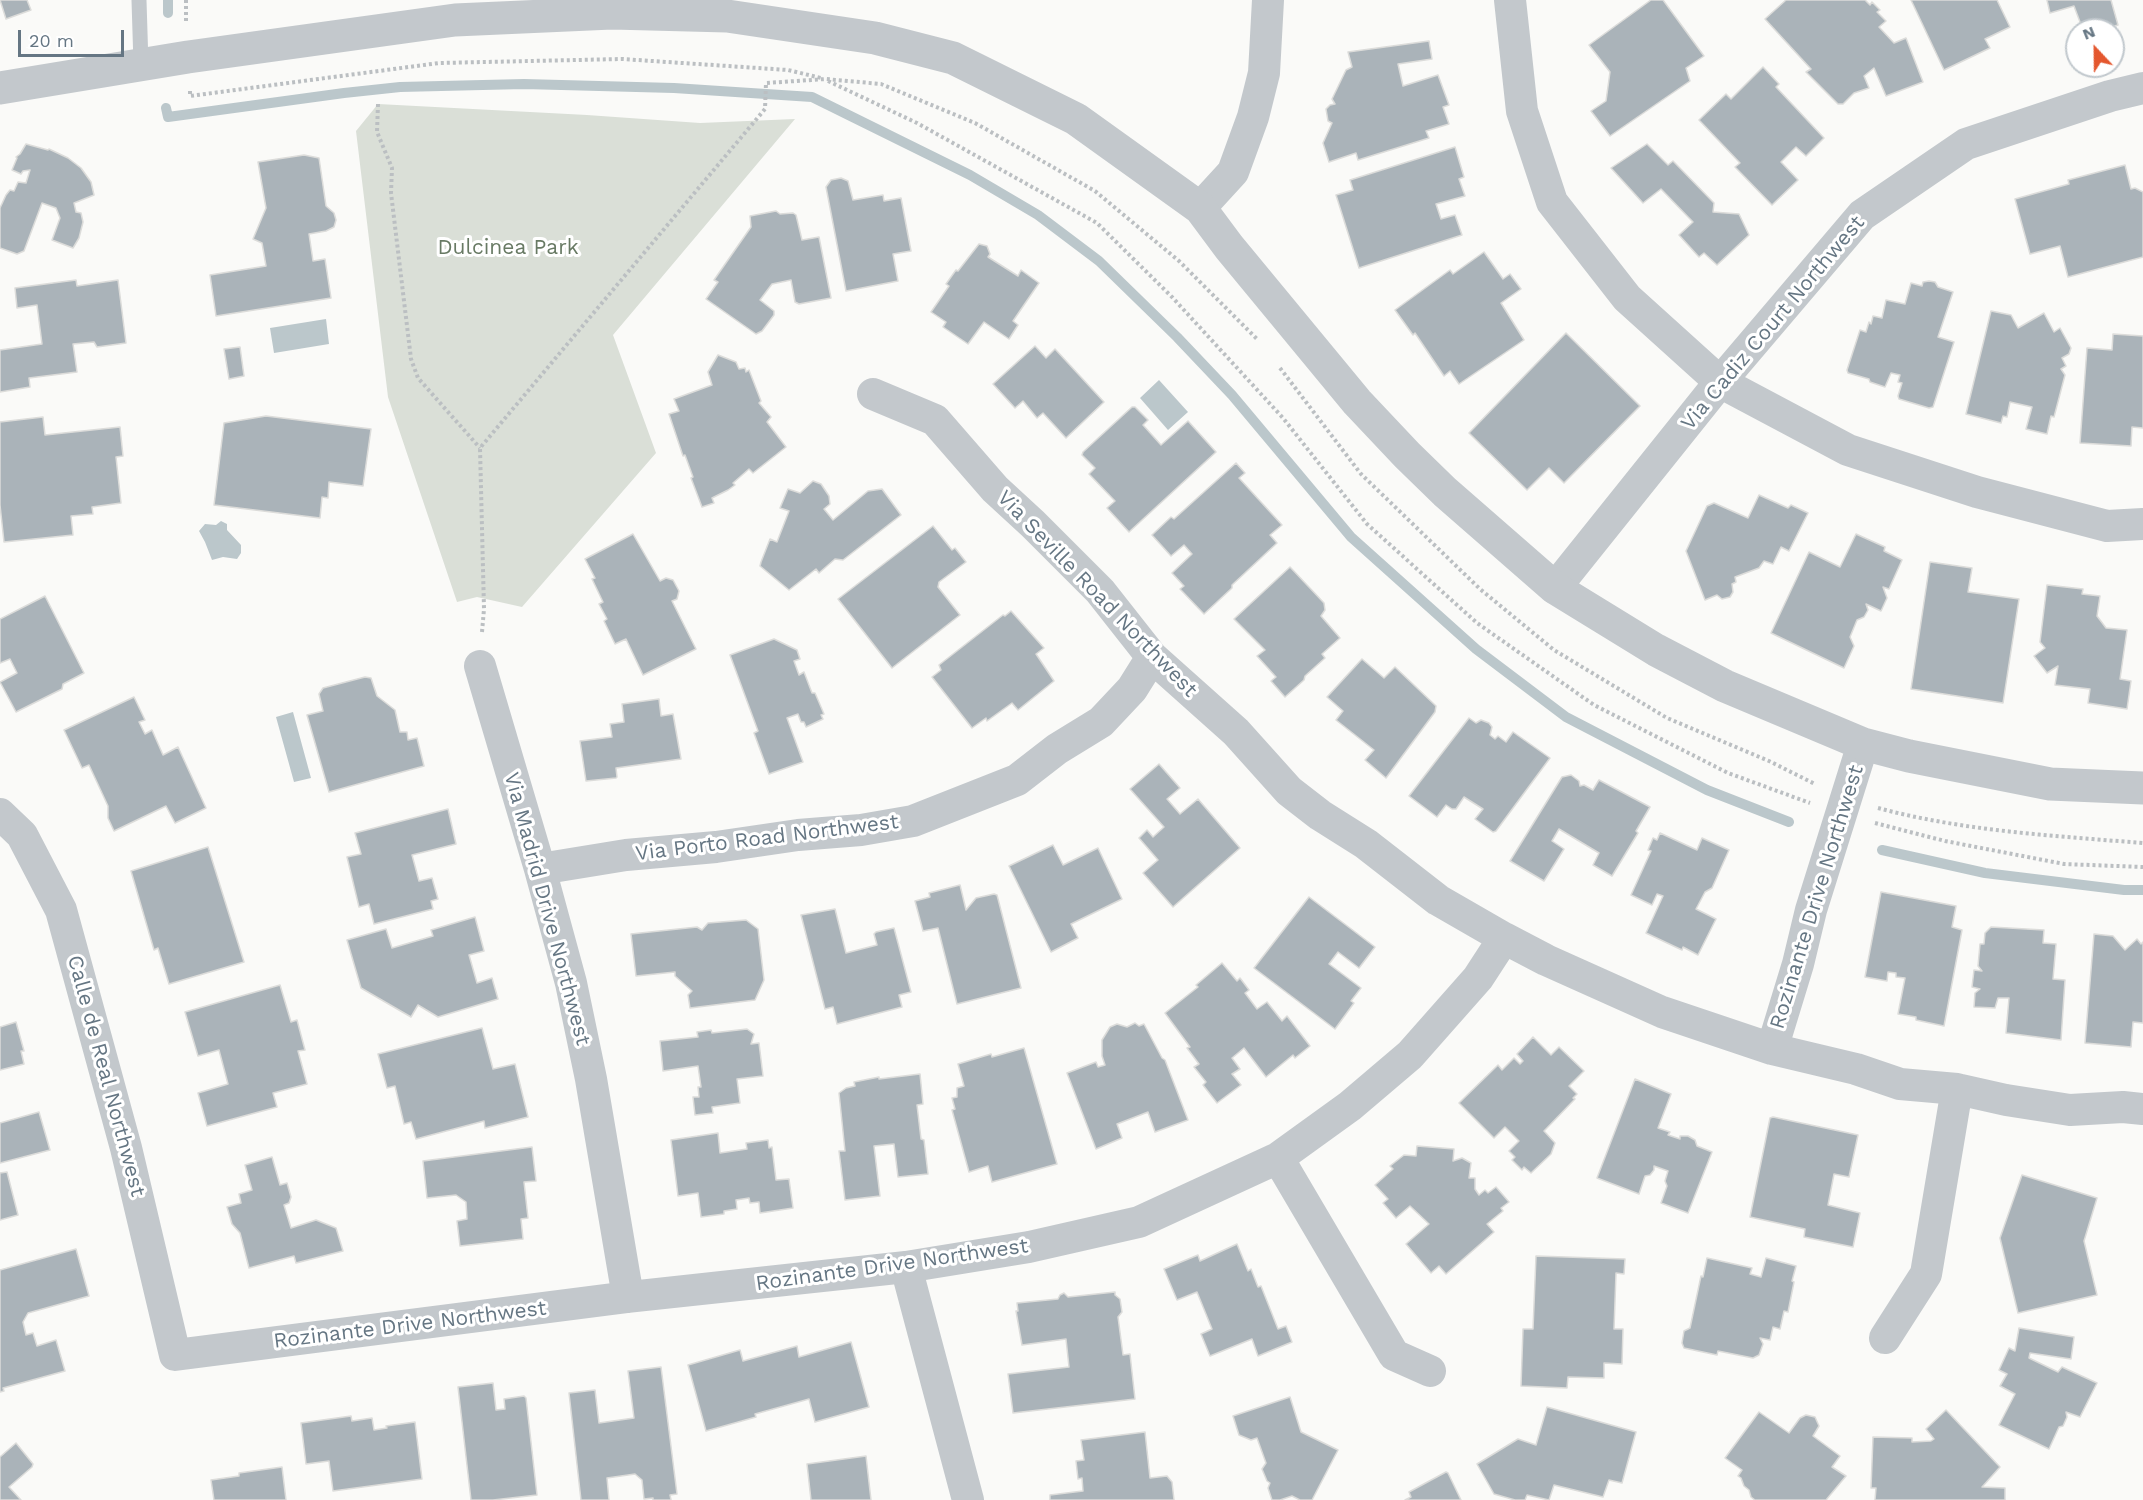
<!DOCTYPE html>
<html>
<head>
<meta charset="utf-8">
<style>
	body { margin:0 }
	#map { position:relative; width:2143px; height:1500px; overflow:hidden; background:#fafaf8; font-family:"Work Sans",sans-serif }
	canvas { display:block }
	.north { position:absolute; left:2065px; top:18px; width:60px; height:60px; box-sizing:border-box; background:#fff; border:2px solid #c1c8cd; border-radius:50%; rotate:338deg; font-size:16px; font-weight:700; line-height:24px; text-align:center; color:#657683 }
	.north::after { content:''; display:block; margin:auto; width:21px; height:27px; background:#e4572e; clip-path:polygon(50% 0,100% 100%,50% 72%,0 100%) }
	.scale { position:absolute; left:18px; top:30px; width:106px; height:27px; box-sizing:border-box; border:3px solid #657683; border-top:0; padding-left:8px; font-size:18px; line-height:21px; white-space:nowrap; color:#657683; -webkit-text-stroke:4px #fff; paint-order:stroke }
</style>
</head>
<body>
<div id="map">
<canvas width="2143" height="1500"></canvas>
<div class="north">N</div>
<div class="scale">20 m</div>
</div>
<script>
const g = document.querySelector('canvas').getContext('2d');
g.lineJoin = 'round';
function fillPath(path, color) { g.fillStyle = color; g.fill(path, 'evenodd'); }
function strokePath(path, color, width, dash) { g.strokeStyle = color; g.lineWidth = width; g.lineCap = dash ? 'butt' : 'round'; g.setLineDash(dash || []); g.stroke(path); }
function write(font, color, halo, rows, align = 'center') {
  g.font = font + ' "Work Sans",sans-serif'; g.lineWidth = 6; g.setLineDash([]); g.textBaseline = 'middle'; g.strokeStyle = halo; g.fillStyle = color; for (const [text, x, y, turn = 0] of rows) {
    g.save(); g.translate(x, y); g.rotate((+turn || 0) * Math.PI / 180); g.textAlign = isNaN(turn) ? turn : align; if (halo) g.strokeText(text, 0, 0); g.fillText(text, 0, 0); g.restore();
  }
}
const green = new Path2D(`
	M378 104 587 115 700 123 795 119 613 335 656 453 522 607 477 597 457 602 388 397 356 131Z`);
const water = new Path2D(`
	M326 319 329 344 274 353 270 328Z
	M1159 380 1188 412 1168 430 1140 398Z
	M221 521 227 524V530L241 545V553L237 559 223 557 212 560 205 542 199 531 205 524 216 525Z
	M293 712 311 778 294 782 276 717Z`);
const stream = new Path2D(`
	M168 0V13
	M166 108 168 117 344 93 400 87 524 84 674 88 812 97 970 175 1038 215 1099 261 1177 337 1232 395 1351 537 1476 649 1566 717 1707 790 1789 822
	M1882 850 1985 873 2124 890H2143`);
const building = new Path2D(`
	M0 0H27L31 10 6 19Z
	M1651 0H1663L1704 56 1686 68 1690 81 1610 136 1591 111 1606 101 1610 72 1589 45Z
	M1786 0H1865L1870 5 1872 2 1880 10 1877 12 1886 21 1879 27 1894 43 1906 38 1923 82 1886 96 1874 68 1864 76 1869 88 1854 93 1843 104H1838L1806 72 1811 69 1765 19Z
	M1911 0H1997L2010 27 1985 39 1990 48 1944 70Z
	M2047 0H2111L2118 25 2101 30H2083L2074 6 2050 13Z
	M1429 41 1432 59 1398 64 1403 86 1438 75 1449 105 1443 107 1449 124 1426 131 1429 138 1358 160 1356 153 1329 162 1323 143 1332 123 1328 121 1326 109 1330 105 1335 104 1332 99 1346 70 1352 67 1348 52Z
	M1763 67 1779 84 1776 87 1824 138 1806 156 1796 147 1781 162 1798 180 1772 205 1735 167 1740 163 1699 120 1726 94 1731 99Z
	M26 144 48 150 49 149 68 158 81 168 91 182 94 195 74 203 76 212 81 213 83 222 79 238 73 248 52 240 60 218 56 208 42 203 24 251 17 254 0 248V208L6 195 10 190 14 191 18 182 26 183 30 170 23 171 21 174 12 170 17 158 16 157 20 154Z
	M1647 144 1668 165 1673 161 1714 203 1713 212 1739 214 1749 235 1717 265 1704 253 1699 257 1679 235 1693 222 1661 189 1643 203 1611 168Z
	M1455 147 1464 177 1459 179 1465 196 1436 204 1441 219 1455 215 1462 235 1359 268 1336 195 1353 190 1350 180Z
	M304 155 319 158 326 206 334 213 336 220 334 227 326 231 309 234 313 261 325 259 331 298 216 316 210 275 266 266 262 243 253 239 266 208 258 162Z
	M2125 165 2131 189 2135 188 2143 192V257L2068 277 2060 246 2030 254 2015 199 2069 184 2068 180Z
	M841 178 848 181 853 200 883 195 884 201 901 198 911 251 893 254 898 281 846 291 826 187 831 180Z
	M776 211 780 214 793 213 796 215 802 240 819 237 831 298 799 304 795 302 791 280 772 284 760 300 774 311V315L762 331 756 334 706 299 718 282 714 280 751 227 750 216Z
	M979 244 987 246 990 254 988 257 1018 276 1021 270 1039 283 1013 321 1018 325 1009 339 984 322 968 344 943 327 946 322 931 312 949 286 946 284 956 270 958 271Z
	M1484 252 1503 279 1510 274 1521 289 1501 303 1524 340 1459 384 1450 371 1444 376 1415 333 1413 335 1395 310 1450 270 1453 274Z
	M76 280 77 286 118 280 126 343 97 347 94 342 73 344 77 372 29 378 30 387 0 392V350L42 344 37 305 17 308 15 288Z
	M1929 281 1935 282 1938 287 1953 292 1938 337 1954 342 1933 407 1929 408 1899 399 1898 396 1902 383 1898 382 1900 375 1891 373 1885 387 1870 382 1869 379 1848 373 1847 370 1860 330 1866 332 1869 322 1871 324 1873 316 1882 318 1886 300 1905 304 1911 283 1922 286 1923 282Z
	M1991 311 2011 315 2018 328 2044 313 2054 332 2060 328 2071 348 2069 354 2062 358 2066 366 2061 369 2065 375 2054 417 2051 416 2047 434 2026 429 2032 407 2010 402 2007 417 2003 416 2001 423 1966 414Z
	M1566 333 1640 406 1564 483 1549 468 1527 490 1469 433Z
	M2113 334 2143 336V428L2132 427 2131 446 2080 443 2087 348 2112 350Z
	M1035 346 1046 358 1055 349 1104 402 1066 438 1043 413 1037 418 1023 401 1015 408 993 384Z
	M240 347 244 376 229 379 224 349Z
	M718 355 736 362 739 369 745 368 746 372 749 370 761 401 759 403 771 417 767 422 786 447 753 473 749 469 733 483 735 485 728 490 712 498 714 503 702 507 691 478 693 477 685 455 683 456 669 414 679 411 674 399 712 385 708 372Z
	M1132 407H1135L1148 420 1143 425 1161 445 1188 421 1216 452 1129 532 1107 508 1115 501 1089 474 1095 468 1082 455 1083 452Z
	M266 416 371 429 363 486 329 482 328 498 322 497 320 518 214 505 224 423Z
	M43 417 45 435 120 427 123 456 116 457 121 503 92 507 93 514 71 516 73 535 4 542 0 505V422Z
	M1236 463 1245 473 1239 478 1282 525 1270 535 1277 543 1232 585V588L1204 614 1180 589 1184 586 1172 573 1192 554 1184 545 1171 556 1152 535 1171 517 1174 519Z
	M813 481 821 484 829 496 830 504 824 509 833 520 868 491 882 489 901 515 843 560 835 559 819 573 816 569 789 590 760 566 761 562 770 539 777 542 789 511 780 508 788 489 800 493Z
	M1759 495 1788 508 1791 505 1808 513 1789 551 1781 547 1773 564 1764 561 1759 568 1735 577 1736 582 1732 584 1733 592 1730 597 1722 599 1717 595 1705 600 1686 551 1707 506 1714 503 1748 518Z
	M933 526 952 550 955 548 966 562 939 582 938 587 960 615 892 668 838 599Z
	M633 534 660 581 666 578 673 580 679 591 677 599 672 601 696 649 643 675 626 639 615 644 604 621 607 619 599 604 603 602 592 579 595 578 585 559Z
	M1856 534 1885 547 1884 551 1902 560 1889 589 1883 587 1887 598 1881 611 1866 604 1868 610 1864 617 1857 620 1850 637 1854 646 1844 668 1771 633 1809 552 1840 567Z
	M1930 562 1972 568 1968 592 2019 599 2003 703 1911 689Z
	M1290 567 1324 603 1325 610 1321 616 1340 638 1322 654 1325 658 1305 676 1304 680 1285 697 1271 681 1276 677 1257 656 1265 650 1234 619Z
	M2047 585 2083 589 2082 594 2100 596 2097 616 2106 628 2127 630 2120 679 2131 681 2127 709 2088 703 2090 689 2055 685 2058 666 2047 673 2034 656 2045 648 2040 642Z
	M45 596 84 673 63 684 62 689 16 712 0 682 17 673 10 659 0 663V619Z
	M1011 611 1044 648 1036 654 1054 681 1018 710 1012 703 987 721 986 718 972 728 932 677 941 670 939 665 1003 615 1005 616Z
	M774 639 797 650 800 659 794 661 799 675 804 672 812 693H815L824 714 821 715 823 719 806 727 804 722H801L798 714 787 718 803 762 769 774 754 733 758 731 730 655Z
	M1362 659 1384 678 1395 667 1436 706 1435 712 1386 778 1365 760 1374 750 1336 720 1343 711 1327 697Z
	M365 677 371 678 377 696 395 710 400 732H407L408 740 417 738 424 766 329 792 307 715 323 711 319 694 323 688Z
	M134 697 145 720 139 722 145 734 152 730 163 755 178 747 206 808 175 823 166 806 114 831 108 818V806L89 765 82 768 64 730Z
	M659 699 661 716 673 714 681 759 616 768 617 777 616 778 586 781 580 741 612 737 610 724 624 722 622 704Z
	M1469 718 1476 723 1481 720 1489 723 1492 727 1490 735 1495 739 1498 736 1506 742 1513 732 1550 758 1496 831 1493 832 1475 819 1483 809 1464 797 1456 809H1452L1446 805 1437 817 1409 796Z
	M1159 764 1180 788 1167 799 1180 814 1198 799 1240 848 1173 907 1143 873 1158 860 1139 838 1147 830 1153 837 1164 827 1130 789Z
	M1571 775 1579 781 1580 786 1584 785 1593 790 1599 780 1650 807 1636 831 1638 833 1612 876 1593 865 1599 853 1559 829 1552 841 1564 849 1544 881 1510 861 1562 777Z
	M448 809 456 844 412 855 419 881 432 878 438 899 431 901 433 909 374 924 369 904 359 907 347 857 361 854 355 833Z
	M1660 833 1697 850 1702 838 1729 850 1712 888 1705 892 1696 909 1716 919 1698 955 1683 947 1682 950 1646 933 1663 896 1657 894 1652 905 1631 895 1651 851 1648 850 1653 838 1657 840Z
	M1053 845 1063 865 1098 848 1122 899 1071 924 1078 938 1051 952 1009 866Z
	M208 847 244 962 169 984 158 948 154 950 131 871Z
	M960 885 966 910 976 898 994 894 997 895 1021 988 957 1004 938 928 923 931 915 901 930 897 929 893Z
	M1881 892 1956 906 1952 927 1962 930 1944 1026 1916 1020V1017L1898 1014 1905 978 1896 977V973L1888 972 1887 981 1865 977Z
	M1309 897 1375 947 1359 968 1338 952 1329 964 1361 988 1351 1001 1354 1003 1335 1029 1254 968Z
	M835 909 846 953 877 945 874 934 876 932 894 928 911 992 899 995 902 1007 837 1024 833 1007 825 1009 801 915Z
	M475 917 484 951 469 955 477 983 492 978 498 999 438 1017 418 1005 411 1017 361 988 347 940 386 929 392 948 433 936 431 930Z
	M746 920 758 929 764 980 755 1000 690 1008 688 995 692 991 675 976V972L636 976 631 934 697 927 702 930 708 923Z
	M1991 927 2044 930 2043 943 2056 944 2053 979 2065 980 2061 1040 2006 1033 2009 998H1998L1995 1008 1974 1007 1975 993 1980 989 1972 987 1974 970 1982 971 1978 966 1980 944H1984L1985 933Z
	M2094 934 2113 936 2125 950 2137 939 2141 944 2143 942V1023L2133 1022 2131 1047 2085 1043Z
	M1222 963 1237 981 1240 978 1249 990 1245 993 1257 1009 1267 1002 1282 1021 1287 1016 1310 1046 1295 1058 1293 1055 1266 1077 1244 1048 1232 1058 1240 1069 1232 1074 1241 1085 1217 1103 1203 1085 1206 1082 1194 1067 1199 1064 1187 1048 1190 1047 1165 1013 1198 987 1196 985Z
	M280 985 291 1022 297 1020 305 1050 298 1051 307 1084 273 1093 277 1107 207 1126 198 1093 228 1084 219 1050 198 1056 185 1012Z
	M16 1022 24 1051H21L24 1064 0 1070V1027Z
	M1135 1023 1139 1026 1144 1024 1162 1058 1165 1060 1188 1120 1155 1132 1148 1112 1117 1124 1122 1138 1096 1149 1067 1073 1096 1062 1098 1067 1105 1065 1102 1056V1040L1110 1027 1117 1024 1127 1027Z
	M482 1028 493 1069 515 1064 528 1117 485 1128 484 1121 416 1139 411 1122 404 1124 395 1086 387 1088 378 1054Z
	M747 1029 754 1034 751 1044 759 1043 763 1076 737 1079 740 1103 712 1107 713 1113 695 1115 693 1097H699L698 1087H701L698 1066 663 1071 660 1041 698 1037 697 1032 711 1030 712 1033Z
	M1533 1037 1551 1055 1559 1047 1584 1071 1569 1086 1577 1094 1573 1098 1575 1099 1544 1131 1555 1143 1551 1154 1531 1173 1524 1167 1522 1170 1512 1160 1515 1157 1509 1151 1519 1141 1505 1127 1494 1138 1459 1103 1498 1065 1502 1070 1514 1058 1520 1064 1523 1061 1517 1054Z
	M1024 1048 1057 1164 992 1182 988 1166 969 1172 952 1110 955 1109 952 1098 957 1097V1088L964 1086 958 1064 991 1054 992 1057Z
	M920 1074 923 1104 917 1105 921 1139 924 1140 928 1174 898 1177 894 1144 874 1146 880 1196 845 1200 839 1151H845L839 1093 846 1088 855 1086 854 1082 879 1077V1079Z
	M1635 1079 1671 1094 1658 1128 1670 1132 1668 1135 1680 1139V1136H1688L1695 1140 1697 1146 1712 1152 1688 1213 1661 1203 1667 1186 1665 1181 1668 1171 1654 1166V1170L1650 1175 1645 1176 1639 1194 1597 1178Z
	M39 1112 50 1150 0 1163V1123Z
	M1773 1117 1858 1135 1849 1177 1834 1174 1828 1205 1860 1213 1853 1247 1804 1237 1805 1229 1750 1217 1770 1118Z
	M718 1133 720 1153 747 1149 746 1143 768 1140 769 1148 772 1147 776 1180 789 1179 793 1208 760 1213 759 1202 750 1203 749 1198 736 1200 737 1209 724 1211V1214L701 1217 698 1193 678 1196 671 1140Z
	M1417 1146 1454 1149 1453 1161 1462 1158 1471 1163 1469 1178H1475V1189L1479 1195 1485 1190 1488 1193 1496 1187 1509 1202 1501 1208 1503 1211 1487 1224 1494 1232 1446 1274 1439 1266 1431 1273 1406 1244 1429 1224 1410 1206 1396 1218 1383 1203 1388 1199 1375 1185 1393 1169 1390 1166 1404 1155 1416 1156Z
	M532 1147 536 1181 524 1182 528 1218 521 1219 523 1239 460 1246 457 1221 467 1219 466 1202 456 1195 427 1198 423 1161Z
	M272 1157 280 1185 287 1183 291 1197 289 1203 284 1205 291 1228 316 1220 336 1228 343 1251 296 1263 294 1256 249 1268 240 1233 232 1224 227 1207 241 1203 239 1194 252 1190 245 1165Z
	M7 1172 18 1215 0 1220V1173Z
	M2022 1175 2097 1198 2084 1241 2097 1295 2018 1313 2000 1238Z
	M1237 1244 1248 1271 1251 1269 1258 1287 1261 1286 1278 1329 1286 1326 1292 1342 1258 1356 1252 1339 1210 1356 1201 1334 1212 1329 1197 1292 1177 1300 1164 1269 1198 1255 1200 1261Z
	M76 1249 89 1296 28 1313 23 1322 26 1335 33 1333 37 1346 56 1340 65 1371 3 1388 4 1391 0 1392V1270Z
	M1536 1256 1625 1259 1624 1274 1616 1273 1614 1329H1623L1622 1364 1604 1363V1378L1568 1377 1567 1388 1521 1386 1523 1329H1533Z
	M1707 1258 1752 1268 1750 1274 1761 1277 1766 1258 1796 1266 1792 1281 1794 1282 1788 1312 1784 1311 1780 1329 1773 1327 1770 1340 1760 1338 1763 1344 1759 1355 1753 1358 1718 1351 1717 1355 1684 1348 1682 1343 1684 1331 1690 1328 1701 1276 1703 1277Z
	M1115 1292V1295L1120 1299 1122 1312 1118 1317 1123 1355 1130 1354 1135 1399 1013 1413 1008 1374 1069 1367 1066 1339 1022 1345 1016 1311H1018L1017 1303 1058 1299 1060 1295 1064 1293 1068 1297Z
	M2019 1328 2074 1337 2071 1359 2030 1353 2029 1358 2058 1372 2062 1367 2097 1383 2080 1417 2066 1412 2067 1417 2063 1426 2059 1427 2049 1449 1999 1425 2015 1394 2000 1386 2007 1374 1999 1370 2009 1348 2015 1351Z
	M851 1342 869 1407 815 1422 809 1399 755 1414 756 1417 706 1431 688 1365 740 1350 743 1361 797 1346 799 1357Z
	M661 1367 677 1494 670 1495 671 1500H653V1498L644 1499 642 1480 635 1474 607 1478 609 1500H581L569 1393 595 1390 599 1423 634 1418 628 1371Z
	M493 1383 496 1410 505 1409 504 1399 524 1396 526 1398 537 1495 493 1500H471L458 1387Z
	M1290 1397 1301 1432 1338 1450 1312 1500H1300L1292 1496 1280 1500H1272L1268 1488 1270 1483 1267 1481 1262 1469 1266 1463 1257 1438 1251 1440 1239 1435 1233 1416Z
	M1547 1407 1636 1432 1622 1483 1609 1480 1603 1497 1554 1485 1549 1500 1527 1495 1525 1500H1515L1494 1494 1477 1464 1518 1439 1536 1445Z
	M1946 1410 2000 1467 1982 1487 2005 1488V1500H1875L1876 1488H1871L1873 1437 1912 1438V1442L1931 1441 1934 1439 1926 1429Z
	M1759 1412 1789 1433 1800 1418 1806 1415 1815 1417 1819 1426 1813 1436 1840 1456 1832 1467 1846 1476 1826 1500H1755L1751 1497 1749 1490 1744 1486 1741 1478 1738 1476 1742 1470 1725 1458Z
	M351 1416 352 1421 372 1418 374 1430 387 1428 386 1426 415 1422 422 1479 333 1491 329 1461 306 1464 301 1423Z
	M1145 1432 1150 1478 1167 1476 1172 1482 1174 1500H1050V1495L1083 1491 1082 1478 1078 1479 1076 1461 1084 1460 1081 1440Z
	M16 1443 33 1464 32 1467 9 1487 21 1500H0V1457Z
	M866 1456 871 1500H811L807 1464Z
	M282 1467 286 1500H214L211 1480 239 1476V1473Z
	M1446 1472 1448 1473 1461 1500H1405L1411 1497 1409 1492Z`);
const path = new Path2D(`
	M186 0V23
	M828 81 917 123 1097 223 1172 297 1283 418 1367 524 1477 623 1594 705 1728 773 1810 803
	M190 91V96L439 63 622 59 788 70 821 78
	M378 104 377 132 392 168 391 193 411 359 418 378 480 448
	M1280 368 1361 474 1480 589 1554 650 1667 718 1769 761 1815 784
	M482 632 484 609 480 448 765 109 766 83 826 79 881 84 975 123 1095 191 1179 261 1257 339
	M1878 808C1963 831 2055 836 2143 843
	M1875 823 1945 841 2064 864 2143 867`);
const service = new Path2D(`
	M139 0 141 65`);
const minor = new Path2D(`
	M1510 0 1522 111 1552 202 1627 298 1720 382 1848 450 1977 492 2107 526 2143 524
	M1200 208 1233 172 1253 117 1264 73 1268 0
	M873 394 935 420 995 489 1033 524 1100 591 1152 657 1236 732 1289 791 1320 815 1366 844 1438 900 1504 938 1546 960 1662 1012 1772 1049 1856 1069 1900 1084 1957 1089 2006 1100 2070 1110 2123 1107 2143 1109
	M1555 588 1720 382 1862 215 1966 144 2110 96 2143 88
	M480 666 540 869 571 983 591 1079 628 1297
	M0 814 22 835 61 910 126 1148 175 1355 628 1297 906 1267 1029 1247 1139 1222 1278 1158 1350 1106 1410 1055 1478 978 1504 938
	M540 869 626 855 716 847 798 835 861 830 913 821 1017 780 1057 749 1101 722 1132 689 1152 657
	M1772 1049 1798 964 1811 910 1863 744
	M1278 1158 1394 1355 1430 1371
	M906 1267 968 1500
	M1885 1338 1926 1274 1957 1089`);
const tertiary = new Path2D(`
	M0 88 188 57 455 20 612 13 727 16 875 38 953 58 1076 119 1200 208 1229 247 1357 402 1407 455 1445 492 1555 588 1656 650 1725 686 1863 744 1909 756 2050 784 2143 788`);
const parkNames = [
	["Dulcinea Park",508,248]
];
const streetNames = [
	["Via Cadiz Court Northwest",1773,323,-50],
	["Via Seville Road Northwest",1097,594,46],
	["Via Porto Road Northwest",767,838,-7],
	["Rozinante Drive Northwest",1817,897,-73],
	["Via Madrid Drive Northwest",547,909,75],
	["Calle de Real Northwest",106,1076,75],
	["Rozinante Drive Northwest",892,1265,-8],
	["Rozinante Drive Northwest",410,1325,-7]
];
fillPath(green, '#dadfd7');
fillPath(water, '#bbc7cb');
strokePath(stream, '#bbc7cb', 10);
fillPath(building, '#aab3b9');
strokePath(building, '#dcdcda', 1.5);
strokePath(path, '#bbbfc2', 4, [3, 3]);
strokePath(service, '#c3c8cc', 15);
strokePath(minor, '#c3c8cc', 32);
strokePath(tertiary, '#c3c8cc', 33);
write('21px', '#687a64', '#fff', parkNames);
write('21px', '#657683', '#fff', streetNames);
</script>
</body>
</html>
